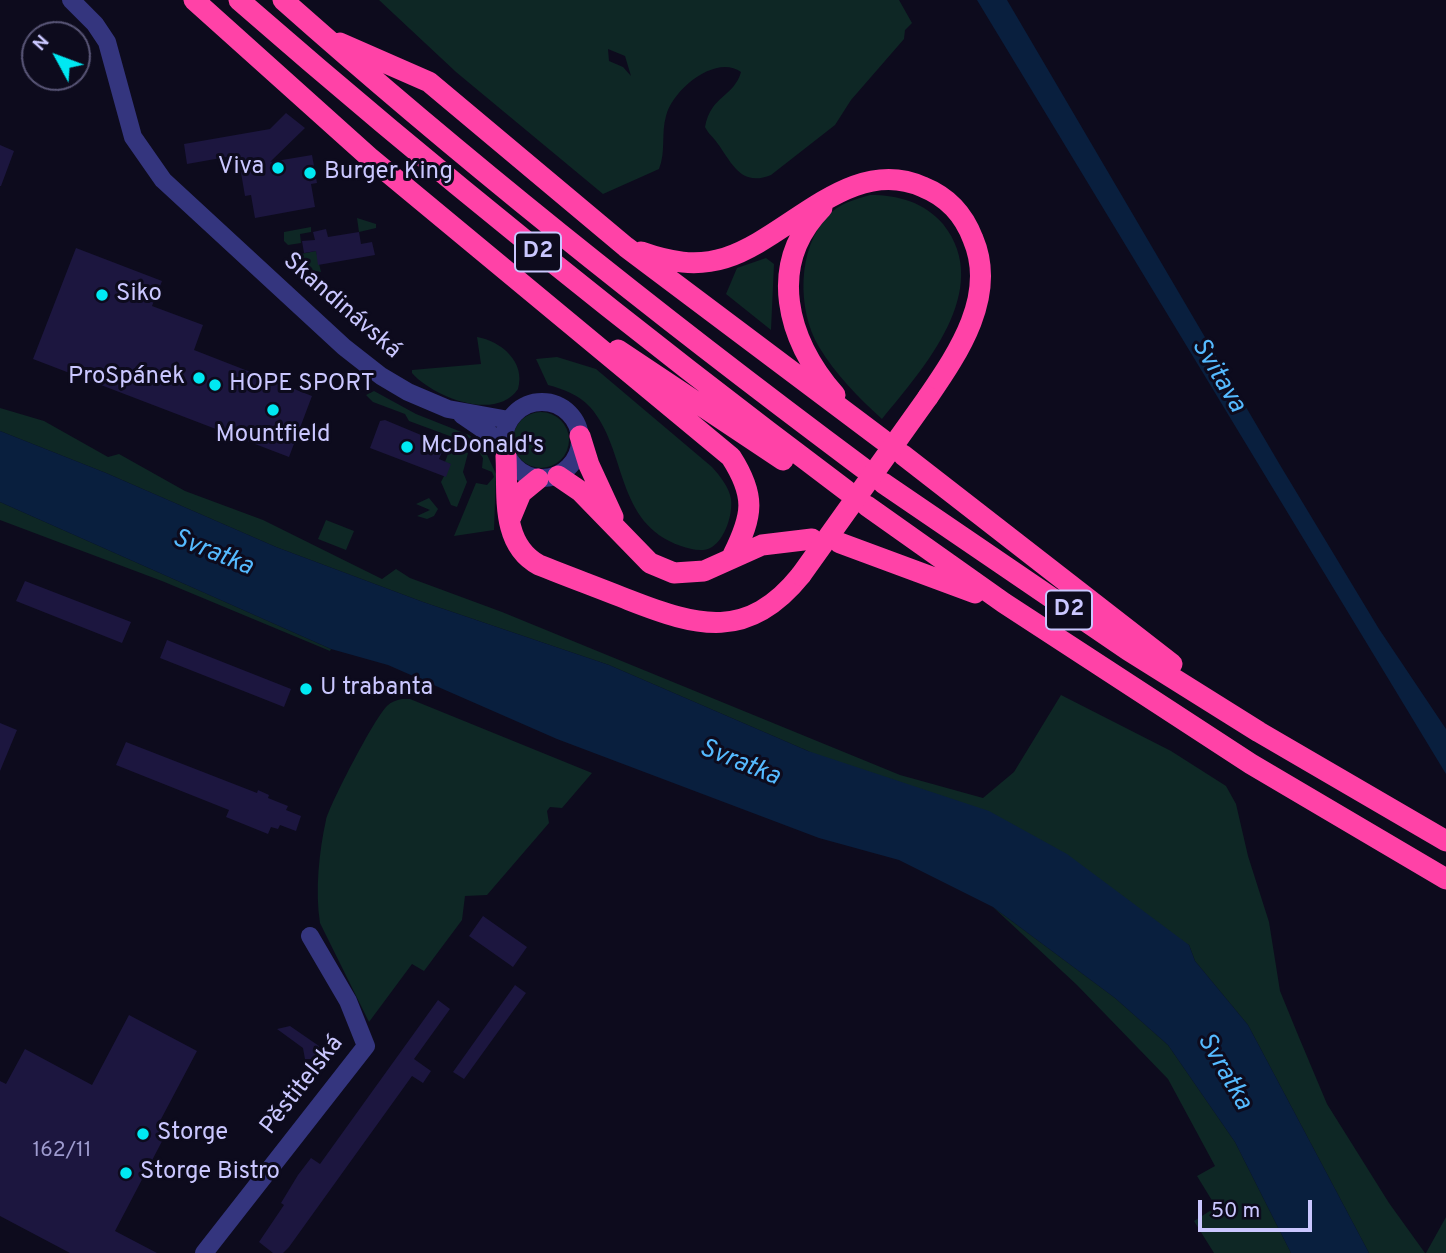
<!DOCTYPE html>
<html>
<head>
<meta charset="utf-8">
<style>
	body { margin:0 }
	#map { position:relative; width:1446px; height:1253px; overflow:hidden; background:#0d0b1d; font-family:Overpass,sans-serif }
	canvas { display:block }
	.north { position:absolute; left:21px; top:21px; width:70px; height:70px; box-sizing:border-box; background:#0d0b1d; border:2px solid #595677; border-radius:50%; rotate:311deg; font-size:19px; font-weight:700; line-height:28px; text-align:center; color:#cac7ff }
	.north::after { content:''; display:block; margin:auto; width:24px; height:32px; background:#00e8f2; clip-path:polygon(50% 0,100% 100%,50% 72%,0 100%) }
	.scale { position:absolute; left:1198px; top:1200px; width:114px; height:32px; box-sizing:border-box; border:4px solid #cac7ff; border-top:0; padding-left:9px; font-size:21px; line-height:24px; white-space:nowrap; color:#cac7ff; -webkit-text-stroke:5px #0d0b1d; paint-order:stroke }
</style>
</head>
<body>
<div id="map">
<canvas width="1446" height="1253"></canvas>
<div class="north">N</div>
<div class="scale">50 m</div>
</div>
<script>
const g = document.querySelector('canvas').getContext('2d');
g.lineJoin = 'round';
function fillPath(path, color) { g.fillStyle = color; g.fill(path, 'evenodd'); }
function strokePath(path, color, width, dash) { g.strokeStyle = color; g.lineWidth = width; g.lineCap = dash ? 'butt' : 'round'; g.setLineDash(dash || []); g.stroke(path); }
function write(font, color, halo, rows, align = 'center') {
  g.font = font + ' Overpass,sans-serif'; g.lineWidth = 6; g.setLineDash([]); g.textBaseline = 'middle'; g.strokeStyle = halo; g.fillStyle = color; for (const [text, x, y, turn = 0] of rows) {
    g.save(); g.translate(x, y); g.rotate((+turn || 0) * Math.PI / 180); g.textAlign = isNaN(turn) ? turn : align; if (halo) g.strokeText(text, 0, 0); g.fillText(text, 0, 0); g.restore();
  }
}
const green = new Path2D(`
	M379 0H899L912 23 905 30 904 39 851 100 835 125 771 175C739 188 731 160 715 140 711 135 708 133 705 127 711 95 734 97 741 72 716 54 673 89 666 116 661 133 666 152 659 169L603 194 456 72ZM608 49 625 56 631 76 623 67 609 61Z
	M870 195C898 195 924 202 943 224 995 289 923 369 882 419 858 397 836 375 819 347 797 310 797 248 828 216 839 203 854 200 870 195Z
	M357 218 376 224V228L359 232Z
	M311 227V232L300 234 301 243 288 245 284 241V232Z
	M316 251 321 272 311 270 296 255Z
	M766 258 774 264 771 330 726 294 737 268Z
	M477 337C501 341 526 362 518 389 496 422 433 397 412 373V370L481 364Z
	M557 357 596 369 712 467C720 476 729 487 731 499 733 514 725 539 712 547 702 553 691 549 681 546 614 523 628 450 590 407 579 395 563 389 548 385L536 359Z
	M374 391 416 414 469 435 483 446 496 474 494 530 454 536 476 483 487 485 494 477 492 472 482 468 483 458 474 445 409 421 405 414 373 402 366 395Z
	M0 408 44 421 108 457 119 454 185 491 263 520 382 579 396 569 410 578 502 612 900 775 983 798 1014 772 1061 695 1171 751 1226 786 1236 804 1248 856 1269 922 1280 991 1298 1035 1327 1104 1389 1203 1425 1253H1369L1248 1025 1195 961 1189 945 808 751 609 665 423 602 276 547 106 473 0 431Z
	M513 440a28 28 0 1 1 56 0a28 28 0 1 1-56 0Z
	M451 446 468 453 463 472 467 482 457 507 451 505 441 482 450 464 445 462Z
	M429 498 438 509 434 516 427 519 417 516 430 510 416 504Z
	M0 502 331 649 330 651 162 581 0 520Z
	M326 520 354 531 346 550 318 539Z
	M402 699H410L592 773 562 808 550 807 547 811 549 823 487 895 465 896 462 920 424 971 412 964 369 1022 320 923C315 891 319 852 326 820 330 804 375 717 387 706 391 702 396 700 402 699Z
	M993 907 1115 998 1168 1045 1235 1142 1291 1253H1214L1194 1221 1216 1207 1197 1176 1215 1166 1168 1079 1077 985Z
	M1446 1217V1253H1425H1426Z`);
const water = new Path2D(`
	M977 0H1007L1280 465 1379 629 1446 729V774Z
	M0 431 106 473 276 547 423 602 609 665 808 751 989 811 1067 854 1189 945 1195 961 1248 1025 1369 1253H1291L1235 1142 1168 1045 1115 998 993 907 899 860 819 838 557 739 388 665 331 649 0 502Z`);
const building = new Path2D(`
	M286 113 305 128 270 162 312 155 317 183 311 184 315 207 255 218 251 195 245 196 238 155 187 164 184 144 270 129Z
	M0 145 14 151 1 186H0Z
	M326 229 328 237 359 232 361 244 372 242 375 255 318 265 316 251 304 253 302 241 315 240 313 232Z
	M76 248 162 281 152 306 203 325 194 350 312 396 289 457 33 359Z
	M385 420 445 445 439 459 451 464 446 477 370 448 380 421Z
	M25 581 131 622 122 643 16 601Z
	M167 640 291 689 284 707 160 658Z
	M0 723 17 730 0 771Z
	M126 742 257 793 258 790 269 795 268 798 288 806 286 810 301 816 296 831 280 825 278 829 271 827 268 834 226 817 229 810 116 765Z
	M483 916 527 947 513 967 469 936Z
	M515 985 526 993 464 1079 453 1072Z
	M438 1000 450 1009 414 1059 431 1071 423 1083 412 1076 289 1247 283 1253H273L259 1242 284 1205 281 1203 298 1175 311 1158 320 1164Z
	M129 1015 197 1051 160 1121 170 1126 115 1231 157 1253H70L0 1216V1081L6 1084 25 1049 92 1085Z
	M290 1026 319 1046 320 1052 316 1059H305L303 1048 277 1029Z`);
const minor = new Path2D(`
	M71 0 95 24 107 42 133 137 163 180 344 347 381 376 408 392 448 409 509 420
	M504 440a38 38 0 1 1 76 0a38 38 0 1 1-76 0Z
	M462 415 503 443
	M204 1253 366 1046 348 1001 310 936`);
const highway = new Path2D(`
	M194 0 369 157 731 457C756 496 753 515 733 555
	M239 0C436 172 638 334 847 491
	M283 0C470 166 663 319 863 468
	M340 43 429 82 626 247 883 440
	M822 208C766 265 787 340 835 395
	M641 252C669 262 696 267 725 258 789 238 850 154 923 187 948 197 964 215 973 239 997 295 959 352 928 397
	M618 350 783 460
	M580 436 589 465 613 517
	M903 455 1172 664
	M506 456C508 494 500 544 539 565 569 577 599 588 629 600 698 627 748 641 801 575
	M558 476 580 491 650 563 674 573 704 571 762 545 812 539
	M883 483 1128 650 1259 732 1446 841
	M867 506 1004 603 1251 764 1446 879
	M511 517 521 493 538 479
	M840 543 975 593`);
const highwayBridge = new Path2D(`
	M801 575 928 397`);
const markers = [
	[278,168,7,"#00e8f2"],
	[310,173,7,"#00e8f2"],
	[102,295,7,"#00e8f2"],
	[199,378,7,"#00e8f2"],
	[215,385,7,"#00e8f2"],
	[273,410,7,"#00e8f2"],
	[407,447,7,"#00e8f2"],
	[306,689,7,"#00e8f2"],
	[143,1134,7,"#00e8f2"],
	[126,1173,7,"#00e8f2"]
];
const numberNames = [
	["162/11",62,1152]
];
const shields = [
	[538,252,46],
	[1069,610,46]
];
const shieldNames = [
	["D2",538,252],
	["D2",1069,610]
];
const poiNames = [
	["Viva",264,168,"right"],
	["Burger King",324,173],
	["Siko",116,295],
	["ProSpánek",185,378,"right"],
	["HOPE SPORT",229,385],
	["Mountfield",273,436,"center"],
	["McDonald's",421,447],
	["U trabanta",320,689],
	["Storge",157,1134],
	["Storge Bistro",140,1173]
];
const streetNames = [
	["Skandinávská",341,307,41],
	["Pěstitelská",303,1086,-52]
];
const waterNames = [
	["Svitava",1217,376,59],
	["Svratka",212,554,22],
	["Svratka",739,764,22],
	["Svratka",1223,1072,60]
];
fillPath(green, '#0e2725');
fillPath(water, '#091f3e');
fillPath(building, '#1c163f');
strokePath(minor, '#34357e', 18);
strokePath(highway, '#ff42a7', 21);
strokePath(highwayBridge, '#ff42a7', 21);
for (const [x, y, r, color] of markers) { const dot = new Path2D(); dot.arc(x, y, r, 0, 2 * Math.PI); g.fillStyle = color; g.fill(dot); strokePath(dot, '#0d0b1d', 2.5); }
write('21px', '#9e9bcf', null, numberNames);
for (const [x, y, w] of shields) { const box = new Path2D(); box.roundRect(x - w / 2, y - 19.5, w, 39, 5); g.fillStyle = '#0d0b1d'; g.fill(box); strokePath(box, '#cac7ff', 2); }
write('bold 23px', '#cac7ff', null, shieldNames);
write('24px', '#cac7ff', '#0d0b1d', poiNames, 'left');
write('24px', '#cac7ff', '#0d0b1d', streetNames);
write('italic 26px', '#55baff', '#0d0b1d', waterNames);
</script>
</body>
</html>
